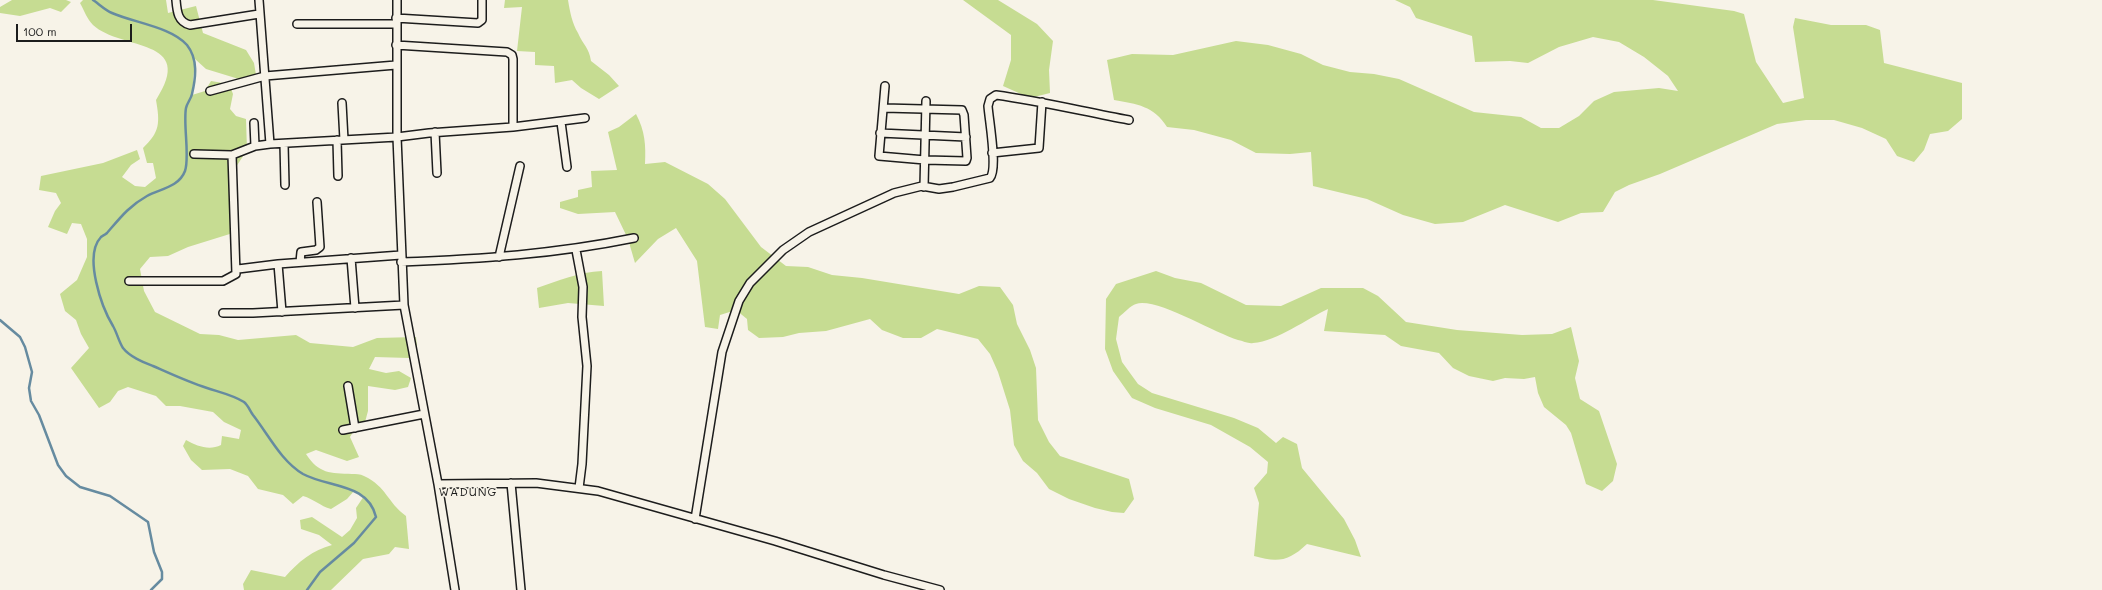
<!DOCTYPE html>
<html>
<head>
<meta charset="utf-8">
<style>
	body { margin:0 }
	#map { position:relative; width:2102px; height:590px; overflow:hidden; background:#f7f3e8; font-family:Mali,sans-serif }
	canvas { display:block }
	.scale { position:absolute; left:16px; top:24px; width:116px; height:18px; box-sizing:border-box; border:2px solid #1c1c1c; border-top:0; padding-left:5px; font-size:12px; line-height:14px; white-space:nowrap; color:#1c1c1c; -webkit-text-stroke:3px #f7f3e8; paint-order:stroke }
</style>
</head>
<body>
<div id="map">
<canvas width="2102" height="590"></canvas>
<div class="scale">100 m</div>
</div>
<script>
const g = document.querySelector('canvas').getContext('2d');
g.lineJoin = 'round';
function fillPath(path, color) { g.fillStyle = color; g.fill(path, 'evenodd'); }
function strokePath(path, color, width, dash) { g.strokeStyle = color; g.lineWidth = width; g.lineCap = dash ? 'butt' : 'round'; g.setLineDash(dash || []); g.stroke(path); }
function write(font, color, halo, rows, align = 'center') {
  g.font = font + ' Mali,sans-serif'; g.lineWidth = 3; g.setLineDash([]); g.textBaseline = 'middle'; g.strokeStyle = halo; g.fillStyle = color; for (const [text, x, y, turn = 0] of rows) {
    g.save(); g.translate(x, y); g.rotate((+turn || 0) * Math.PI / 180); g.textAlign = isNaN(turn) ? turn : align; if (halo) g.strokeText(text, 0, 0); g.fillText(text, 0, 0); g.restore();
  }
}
const green = new Path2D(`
	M12 0H66L71 2 61 12 50 8 20 16 0 13V7Z
	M83 0H166L168 13 196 6 203 33 246 50 254 63 257 81 242 80 206 69 195 59 192 95 205 91 211 81 229 84 233 94 230 109 236 116 246 119 247 150 236 167 233 190V233L188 247 168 256 150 257 140 269 144 291 155 312 200 334 219 335 238 340 296 335 310 343 353 347 377 338 416 337 417 346 409 358 375 357 369 369 386 373 399 371 411 378 408 387 395 390 368 386V411L365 422 356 427 350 437 359 457 347 461 316 450 306 454C319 474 330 473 352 474 356 474 360 474 364 476 387 487 387 502 406 516L409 549 395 547 389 554 363 559 331 590H244L243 584 251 570 285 577C298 562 313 550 332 545L319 535 301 529 300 520 312 517 342 537 350 530 357 518 356 508 364 496 354 491 347 499 331 509C320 506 314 499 303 496L293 504 283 495 258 489 248 476 230 469 202 470 191 460 183 446 186 440C197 446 209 451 221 445L222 436 239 439 241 430 224 422 213 412 180 406H166L156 396 128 387 118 391 110 402 99 408 71 368 89 348 81 334 76 320 65 311 60 294 77 280 87 257V239L81 224 72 223 67 234 48 227 55 211 61 203 56 193 39 190 41 176 103 163 137 150 140 159 131 165 122 177 135 186 145 187 156 178 153 163H147L143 148C160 132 160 123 156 100 197 37 121 51 93 25 87 19 84 10 80 3Z
	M505 0H568C570 12 572 23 578 33 583 45 589 47 591 61L609 75 619 86 599 99 581 88 572 80 555 83 554 66 535 65V52L517 51 522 7 504 8Z
	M963 0H998L1037 24 1053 41 1049 70 1050 93 1030 98 1003 86 1011 60V35Z
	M1395 0H1653L1734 11 1744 14 1756 62 1783 103 1804 98 1793 27 1795 18 1831 25H1866L1880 30 1884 63 1962 83V119L1948 131 1930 134 1924 150 1914 162 1897 156 1886 139 1862 128 1834 120H1806L1777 124 1660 174 1629 185 1615 192 1603 212 1581 213 1558 222 1505 205 1463 222 1435 224 1403 215 1367 199 1313 186 1311 152 1290 154 1256 153 1231 140 1194 130 1167 127C1154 106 1137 104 1114 100L1107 60 1132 54 1173 55 1236 41 1268 45 1301 54 1323 65 1350 72 1374 74 1399 79 1474 112 1521 117 1541 128H1559L1579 116 1594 101 1614 92 1659 88 1678 91 1668 76 1644 57 1619 42 1593 37 1559 47 1528 63 1510 61 1475 62 1472 36 1416 18 1410 7Z
	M636 114C645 131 646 145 645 164L665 162 708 184 725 199 761 247 786 266 808 267 832 275 862 278 959 294 979 286 1000 287 1013 305 1017 324 1030 350 1036 368 1038 420 1049 442 1060 456 1129 479 1134 499 1124 513 1112 512 1095 508 1069 499 1049 489 1037 473 1023 461 1014 445 1010 410 998 372 990 354 978 339 937 329 921 338H903L882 330 870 319 826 331 799 333 783 337 759 338 748 330 747 319 736 310 720 315 718 329 705 327 697 261 676 228 658 239 635 263 628 239 615 212 578 214 560 208V202L578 197V190L592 187 591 171 617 170 608 132 619 127Z
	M602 271 604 306 568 303 539 308 537 288C558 281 579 272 602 271Z
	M1156 271 1175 278 1201 283 1246 305 1281 306 1321 288H1363L1378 296 1406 322 1457 330 1522 335 1552 334 1571 327 1579 361 1575 378 1580 399 1599 411 1617 464 1613 481 1602 491 1586 484 1571 433 1566 425 1544 407 1538 393 1535 377 1524 379 1505 378 1493 381 1469 376 1453 368 1439 353 1401 346 1385 335 1324 331 1328 309C1306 319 1278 341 1253 343 1249 344 1243 341 1238 340 1214 333 1156 297 1136 304 1131 305 1124 313 1119 317L1116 339 1122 362 1138 384 1152 393 1234 418 1258 428 1276 443 1283 437 1297 444 1302 468 1344 519 1355 540 1361 557 1307 544C1289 561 1278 563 1254 556L1259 503 1254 488 1267 473 1268 462 1250 447 1211 425 1155 408 1132 398 1113 371 1105 349 1106 299 1116 284Z`);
const stream = new Path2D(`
	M93 0C99 4 105 10 112 13 135 23 171 27 187 45 198 59 196 77 192 94 191 99 187 103 186 108 183 124 190 157 185 171 179 187 160 189 147 196 129 206 120 218 107 233 105 235 102 236 101 237 83 256 102 308 113 326 117 333 119 342 123 348 130 357 143 362 153 366 171 374 188 382 207 388 219 392 233 395 244 402 248 405 250 411 253 415 268 434 281 461 303 474 329 488 368 483 376 517L354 543 320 572 307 590
	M0 320 20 337 25 347 32 372 29 388 31 401 39 415 58 465 66 476 80 487 110 496 148 522 154 552 162 572V579L151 590`);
const street = new Path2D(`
	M176 0C177 12 178 22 190 25L259 14
	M259 0 270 144
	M397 0V137L404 305 438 484 455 590
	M396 18 478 23 482 20V0
	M297 24H396
	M396 45 507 52 512 55 513 59V127
	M210 91 265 76 396 65
	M342 103 344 140
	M884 108 962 110 964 115 967 158 966 161 925 160 879 156 885 86
	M561 122 567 167
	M254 123 255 146
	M435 132 437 173
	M880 133 966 137
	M337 140 338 176
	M284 144 285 185
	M992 153 1039 148 1042 102
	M194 154 232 155
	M924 187 926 101
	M576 250 583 287 582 317 587 366 582 464 579 488
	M499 257 520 166
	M351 258 355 308
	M300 262 301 252 316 250 320 247 317 202
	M401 262C481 259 555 254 634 238
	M278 264 282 312
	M238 269 278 264 401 255
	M129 281H223L236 274 232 155 255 146 270 144 397 137 429 133 513 127 585 118
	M223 313H253L404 305
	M348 386 355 428
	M343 430 424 414
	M511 483 521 590
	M438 484 536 483 598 491 775 541 884 575 940 590
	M695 519 722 352 739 301 750 283 783 250 809 232 894 193 922 186 939 189 953 187 990 178C998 169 989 120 988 106L990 99 996 95C1041 101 1085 112 1129 120`);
const quarterNames = [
	["WADUNG",468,492]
];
fillPath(green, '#c6dc92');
strokePath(stream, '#668ba0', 2.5);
strokePath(street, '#1c1c1c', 10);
strokePath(street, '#f7f3e8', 7);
g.letterSpacing = '1px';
write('12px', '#1c1c1c', '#f7f3e8', quarterNames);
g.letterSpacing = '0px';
</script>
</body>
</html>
